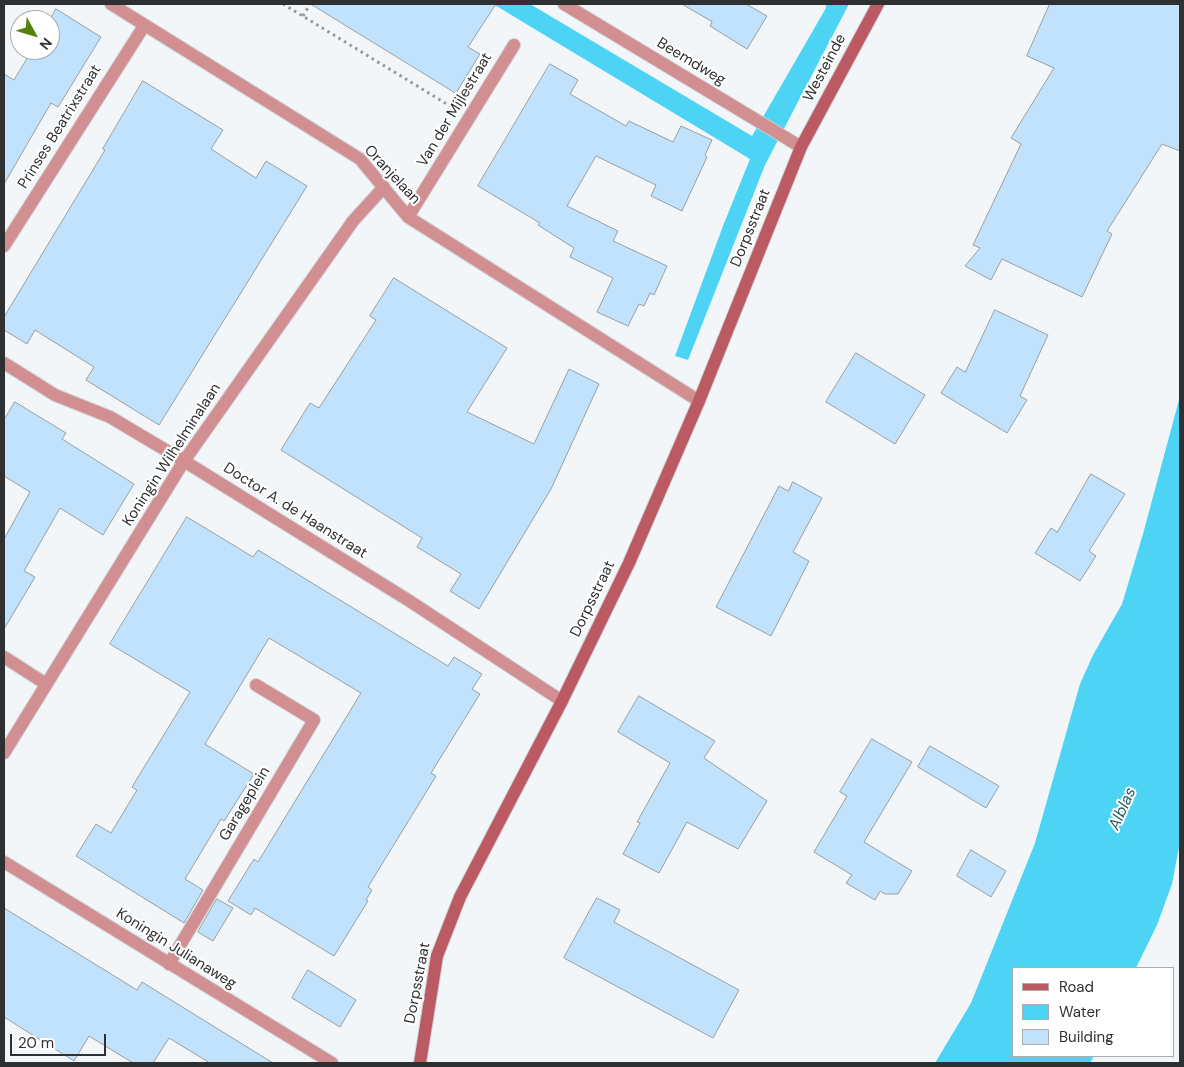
<!DOCTYPE html>
<html>
<head>
<meta charset="utf-8">
<style>
	body { margin:0 }
	#map { position:relative; width:1184px; height:1067px; overflow:hidden; background:#f2f6f9; font-family:"DM Sans",sans-serif }
	canvas { display:block }
	.frame { position:absolute; inset:0; border:5px solid #2f3031; pointer-events:none }
	.legend { position:absolute; left:1012px; top:967px; width:162px; height:90px; box-sizing:border-box; background:#fff; border:1px solid #acacad; margin:0; padding:6px 9px; list-style:none; font-size:15px; color:#2f3031 }
	.legend li { display:flex; align-items:center; gap:10px; height:25px }
	.legend b { width:25px; border:1px solid #acacad }
	.north { position:absolute; left:10px; top:10px; width:50px; height:50px; box-sizing:border-box; background:#fff; border:1px solid #acacad; border-radius:50%; rotate:129deg; font-size:14px; font-weight:700; line-height:20px; text-align:center; color:#2f3031 }
	.north::after { content:''; display:block; margin:auto; width:18px; height:22px; background:#55810b; clip-path:polygon(50% 0,100% 100%,50% 72%,0 100%) }
	.scale { position:absolute; left:10px; top:1034px; width:96px; height:22px; box-sizing:border-box; border:2px solid #2f3031; border-top:0; padding-left:6px; font-size:15px; line-height:18px; white-space:nowrap; color:#2f3031; -webkit-text-stroke:4px #fff; paint-order:stroke }
</style>
</head>
<body>
<div id="map">
<canvas width="1184" height="1067"></canvas>
<div class="frame"></div>
<ul class="legend">
<li><b style="height:6px;background:#bb5a62"></b>Road</li>
<li><b style="height:14px;background:#4dd4f5"></b>Water</li>
<li><b style="height:14px;background:#c1e2fc"></b>Building</li>
</ul>
<div class="north">N</div>
<div class="scale">20 m</div>
</div>
<script>
const g = document.querySelector('canvas').getContext('2d');
g.lineJoin = 'round';
function fillPath(path, color) { g.fillStyle = color; g.fill(path, 'evenodd'); }
function strokePath(path, color, width, dash) { g.strokeStyle = color; g.lineWidth = width; g.lineCap = dash ? 'butt' : 'round'; g.setLineDash(dash || []); g.stroke(path); }
function write(font, color, halo, rows, align = 'center') {
  g.font = font + ' "DM Sans",sans-serif'; g.lineWidth = 4; g.setLineDash([]); g.textBaseline = 'middle'; g.strokeStyle = halo; g.fillStyle = color; for (const [text, x, y, turn = 0] of rows) {
    g.save(); g.translate(x, y); g.rotate((+turn || 0) * Math.PI / 180); g.textAlign = isNaN(turn) ? turn : align; if (halo) g.strokeText(text, 0, 0); g.fillText(text, 0, 0); g.restore();
  }
}
const water = new Path2D(`
	M493 4H530L752 136 826 8V4H849L765 165 688 360 675 356 723 226 750 159Z
	M1180 396V842L1172 884 1157 925 1136 968H1013V1056H1094L1090 1063H935L971 1003 1035 843 1080 684 1093 655 1122 604 1143 534Z`);
const building = new Path2D(`
	M311 4H496L468 47 480 54 456 93Z
	M682 4H746L767 16 747 49 710 26 712 22Z
	M1050 4H1180V151L1162 144 1107 231 1112 234 1082 297 1002 259 991 280 965 266 980 248 973 245 1021 144 1011 138 1054 68 1027 56Z
	M56 9 101 37 58 107 51 103 4 184V74L14 80 32 50H50V20Z
	M550 64 578 80 570 94 626 126 629 121 673 142 681 126 712 140 705 155 707 157 682 211 651 196 656 185 596 156 567 206 618 231 613 241 667 266 654 295 650 293 644 306 639 304 628 326 597 312 613 278 570 257 574 248 538 225 540 223 478 186Z
	M143 81 223 130 211 149 256 178 266 161 307 186 159 425 86 380 94 367 35 330 27 344 4 330V317L105 150 103 149Z
	M394 278 507 348 467 412 534 444 569 369 599 384 551 489 479 609 450 591 461 574 417 547 422 538 281 450 310 403 319 408 376 320 370 316Z
	M995 310 1048 335 1020 396 1027 400 1007 433 941 393 957 367 965 372Z
	M856 353 925 395 895 444 826 402Z
	M15 402 66 433 62 439 134 484 103 535 60 508 24 571 35 577 4 629V539L30 492 4 476V420Z
	M1091 474 1125 494 1089 551 1096 556 1080 581 1035 553 1051 528 1057 532Z
	M793 482 822 498 793 552 809 561 771 636 716 607 779 486 788 491Z
	M187 517 253 557 258 550 448 666 454 657 482 674 472 689 480 694 431 773 436 776 368 887 372 890 366 900 368 901 334 956 255 908 251 915 228 901 254 859 258 862 361 693 269 638 205 744 254 774 224 821 221 819 185 879 203 890 184 923 76 856 96 824 111 833 137 790 132 787 190 692 110 644Z
	M639 696 715 741 704 758 767 801 738 849 687 822 659 873 623 854 640 823 637 822 670 763 618 732Z
	M872 739 912 762 864 842 912 871 898 894H885L880 891 875 900 846 883 852 875 814 852 847 796 840 792Z
	M930 746 999 786 986 808 918 767Z
	M971 850 1006 871 991 897 957 876Z
	M597 898 620 910 614 922 739 990 713 1038 564 958Z
	M217 899 233 908 213 941 198 932Z
	M4 908 137 990 142 982 273 1063H210L169 1038 153 1063H133L89 1036 74 1061 4 1017Z
	M308 970 356 1000 340 1027 292 998Z`);
const path = new Path2D(`
	M283 4 450 106
	M303 16 310 4`);
const lane = new Path2D(`
	M169 964 314 720 256 685`);
const street = new Path2D(`
	M111 4 360 159 408 217 699 401
	M564 4 801 147
	M408 217 514 45
	M4 246 144 26
	M4 363 55 395 110 417 184 461 408 600 562 701
	M4 657 46 684
	M4 753 184 461 353 221 384 187
	M4 862 332 1063`);
const secondary = new Path2D(`
	M420 1063 437 956 460 897 562 701 629 563 699 401 801 147 878 4`);
const streetNames = [
	["Beemdweg",691,62,31],
	["Westeinde",825,68,-62],
	["Van der Mijlestraat",455,110,-59],
	["Prinses Beatrixstraat",60,127,-58],
	["Oranjelaan",392,175,47],
	["Dorpsstraat",751,228,-68],
	["Koningin Wilhelminalaan",172,455,-57],
	["Doctor A. de Haanstraat",295,511,32],
	["Dorpsstraat",593,599,-64],
	["Garageplein",245,804,-59],
	["Koningin Julianaweg",176,949,32],
	["Dorpsstraat",418,983,-79]
];
const waterNames = [
	["Alblas",1123,809,-66]
];
fillPath(water, '#4dd4f5');
fillPath(building, '#c1e2fc');
strokePath(building, '#9a9ea0', 1);
strokePath(lane, '#cfd2d5', 14);
strokePath(street, '#cfd2d5', 14);
strokePath(secondary, '#cfd2d5', 14);
strokePath(path, '#95989a', 3, [2.5, 4]);
strokePath(lane, '#d28f91', 12);
strokePath(street, '#d28f91', 12);
strokePath(secondary, '#bb5a62', 12);
write('15px', '#2f3031', '#fff', streetNames);
write('italic 16px', '#255c6a', '#fff', waterNames);
</script>
</body>
</html>
